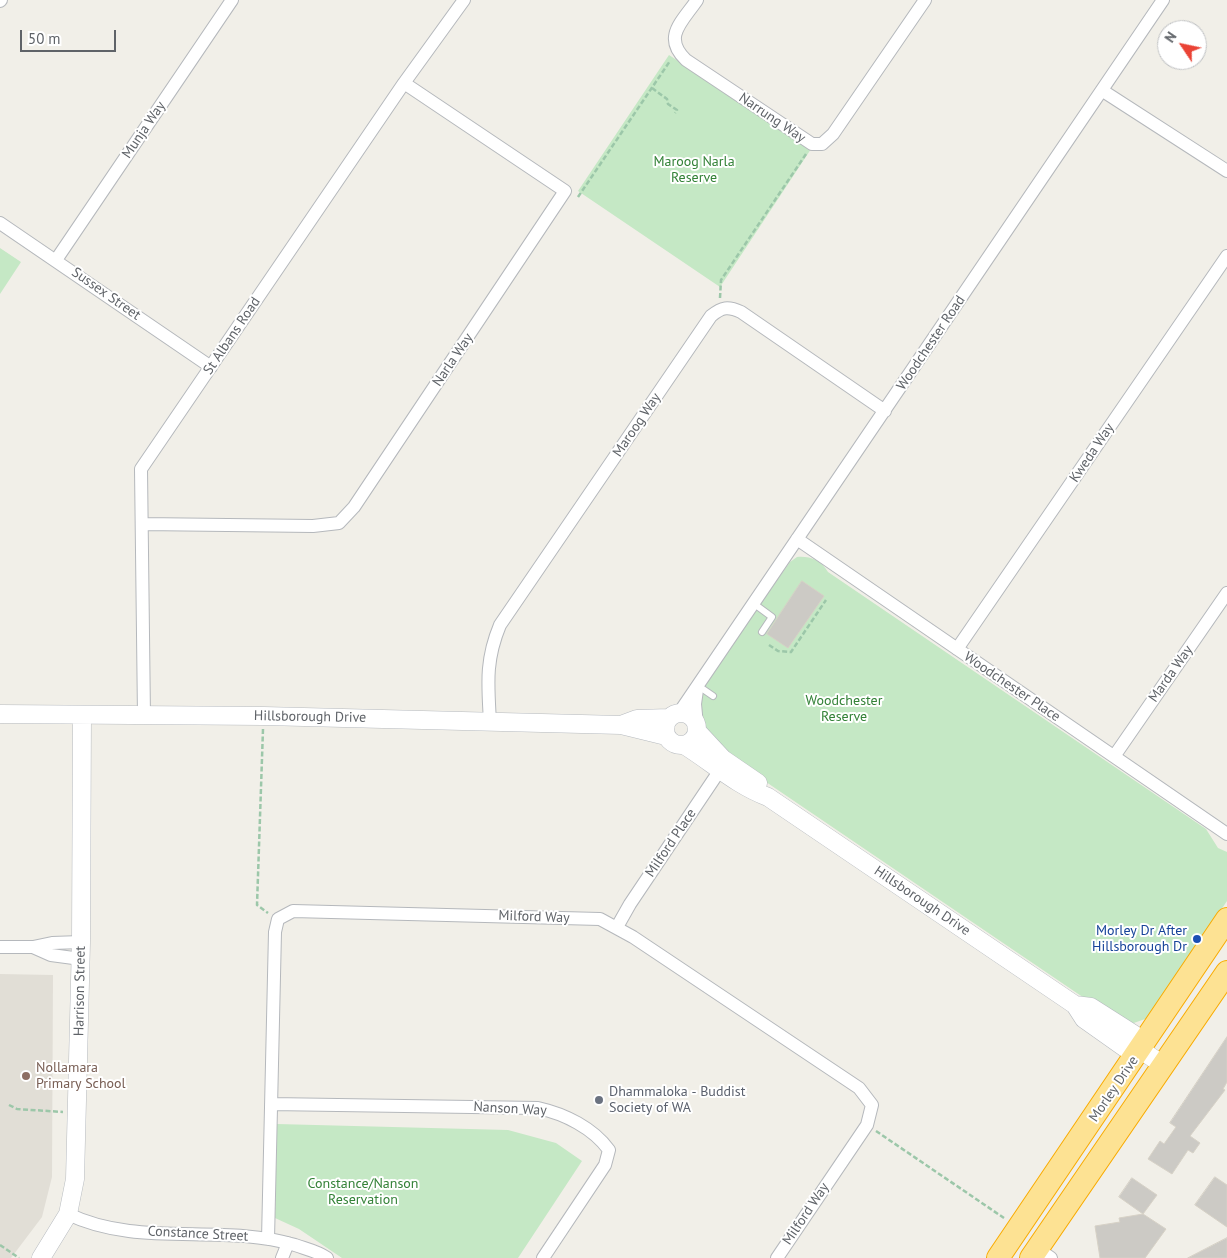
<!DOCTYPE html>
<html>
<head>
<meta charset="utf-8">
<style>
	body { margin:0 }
	#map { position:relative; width:1227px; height:1258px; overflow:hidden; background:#f1efe8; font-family:"PT Sans",sans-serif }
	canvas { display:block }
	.north { position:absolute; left:1157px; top:20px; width:50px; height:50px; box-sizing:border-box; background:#fff; border:1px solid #bfc1c3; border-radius:50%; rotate:304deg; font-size:14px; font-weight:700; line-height:20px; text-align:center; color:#5f6368 }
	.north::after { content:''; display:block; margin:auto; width:18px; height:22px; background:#ea4335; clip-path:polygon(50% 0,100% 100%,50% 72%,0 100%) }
	.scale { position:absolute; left:20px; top:30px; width:96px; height:22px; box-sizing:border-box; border:2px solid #5f6368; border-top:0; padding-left:6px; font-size:15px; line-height:18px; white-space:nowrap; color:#5f6368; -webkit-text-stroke:4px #fff; paint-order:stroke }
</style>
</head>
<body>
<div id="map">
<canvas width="1227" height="1258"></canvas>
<div class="north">N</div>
<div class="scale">50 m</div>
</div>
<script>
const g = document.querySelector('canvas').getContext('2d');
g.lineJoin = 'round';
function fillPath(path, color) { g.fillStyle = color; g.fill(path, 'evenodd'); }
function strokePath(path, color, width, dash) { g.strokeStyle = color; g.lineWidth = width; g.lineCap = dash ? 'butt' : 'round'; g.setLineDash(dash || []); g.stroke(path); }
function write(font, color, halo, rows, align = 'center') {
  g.font = font + ' "PT Sans",sans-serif'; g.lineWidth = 4; g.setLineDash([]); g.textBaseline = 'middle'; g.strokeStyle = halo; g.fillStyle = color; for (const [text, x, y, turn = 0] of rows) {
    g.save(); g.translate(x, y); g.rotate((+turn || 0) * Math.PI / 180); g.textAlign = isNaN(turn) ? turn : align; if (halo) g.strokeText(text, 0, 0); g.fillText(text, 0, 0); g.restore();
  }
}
const education = new Path2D(`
	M0 974 53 975 52 1177 42 1217 11 1258H0Z`);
const green = new Path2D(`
	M669 55 811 149 720 287 578 191Z
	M0 248 21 262 0 294Z
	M797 557C810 556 821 560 828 572L1206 829 1218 848 1227 852V901L1148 1018 1128 1025 1118 1021 716 748 704 736 699 700 712 672 790 562Z
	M277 1124 508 1130 556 1143 582 1161 518 1258H342L299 1229 275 1218Z`);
const building = new Path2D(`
	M802 581 824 596 788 648 767 634Z
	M1227 1037V1082L1223 1089 1225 1090 1190 1136 1200 1143 1193 1153 1188 1150 1172 1174 1148 1159 1160 1141 1164 1144 1176 1127 1170 1123Z
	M1215 1177 1227 1185V1227L1195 1205Z
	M1132 1178 1157 1195 1143 1214 1166 1229 1145 1258H1100L1095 1226 1120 1222 1119 1218 1143 1214 1119 1197Z
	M1227 1238V1258H1188Z`);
const path = new Path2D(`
	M652 88 667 99 668 104 677 110 675 113
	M578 197 670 61
	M720 298 721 280 806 154
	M769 645 778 651 791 652 826 600
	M263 729 257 905 268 913
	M9 1105 17 1109 63 1112
	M876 1131 1004 1218
	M0 1245 19 1258`);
const lane = new Path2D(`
	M753 603 772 617 762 632
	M697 685 713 696`);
const street = new Path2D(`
	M697 0C682 22 662 37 686 60L812 144H822L833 134 925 0
	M0 1 1 0
	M1103 91 1227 171
	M0 223 211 367
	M56 260 232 0
	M142 524 313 526 339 523 354 507 565 191 404 83
	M797 539 1227 834
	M957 649 1227 256
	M697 690 695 704 697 725
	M679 713 1163 0
	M144 717 141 469 404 83 464 0
	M490 722C488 685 485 661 500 625L711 316C722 307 728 306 741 312L885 411
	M1115 755 1227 593
	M617 927 630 904 724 764
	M0 947H33L52 943 81 942
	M33 947 51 955 81 959
	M271 1104 538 1108C565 1114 593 1128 609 1150L605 1165 543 1258
	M68 1214C138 1248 221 1223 295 1245 306 1249 317 1251 327 1258
	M268 1239 275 932 278 919 293 911 600 919 633 937 859 1088 872 1105 867 1125 777 1258
	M1038 1249 1051 1258
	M282 1258 288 1243`);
const secondary = new Path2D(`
	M665 729a16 16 0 1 1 32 0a16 16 0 1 1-32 0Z
	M0 714 264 716 621 725 666 736
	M621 725 637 719 669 718
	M697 731 723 759 758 783
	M684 745C713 763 736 785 768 797L1075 1005 1084 1019 1125 1048 1141 1050 1163 1065
	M1075 1005 1091 1007 1135 1035 1141 1050
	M41 1258 68 1214 75 1179 81 942 82 715`);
const highway = new Path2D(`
	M998 1258 1227 919
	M1031 1258 1227 972`);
const markers = [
	[1197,939,5,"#1a4fb4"],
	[26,1076,5,"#8d6e63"],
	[599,1100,5,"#6b7280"]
];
const streetNames = [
	["Narrung Way",772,118,34],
	["Munja Way",144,130,-56],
	["Sussex Street",106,294,35],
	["St Albans Road",232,336,-56],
	["Woodchester Road",931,343,-56],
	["Narla Way",453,360,-56],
	["Maroog Way",637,425,-56],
	["Kweda Way",1092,453,-56],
	["Marda Way",1171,674,-55],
	["Woodchester Place",1012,687,34],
	["Hillsborough Drive",310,717,1],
	["Milford Place",671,843,-56],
	["Hillsborough Drive",922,901,34],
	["Milford Way",534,917,2],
	["Harrison Street",80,991,-89],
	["Morley Drive",1114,1089,-56],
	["Nanson Way",510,1109,3],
	["Milford Way",806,1214,-56],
	["Constance Street",198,1234,3]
];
const parkNames = [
	["Maroog Narla",694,162],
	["Reserve",694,178],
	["Woodchester",844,701],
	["Reserve",844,717],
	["Constance/Nanson",363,1184],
	["Reservation",363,1200]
];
const transitNames = [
	["Morley Dr After",1187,931],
	["Hillsborough Dr",1187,947]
];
const educationNames = [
	["Nollamara",36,1068],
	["Primary School",36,1084]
];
const worshipNames = [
	["Dhammaloka - Buddist",609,1092],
	["Society of WA",609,1108]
];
fillPath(education, '#e1ded6');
fillPath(green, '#c5e8c5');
fillPath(building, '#cccac5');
strokePath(building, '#d6d1c6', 1);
strokePath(lane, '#b5b8bc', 8);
strokePath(street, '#b5b8bc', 14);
strokePath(secondary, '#b6babf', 19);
strokePath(highway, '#f9ab00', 24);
strokePath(path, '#9cc7a9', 2.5, [5, 2.5]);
strokePath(lane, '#fff', 6);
strokePath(street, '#fff', 12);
strokePath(secondary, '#fff', 18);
strokePath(highway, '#fde293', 22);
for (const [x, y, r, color] of markers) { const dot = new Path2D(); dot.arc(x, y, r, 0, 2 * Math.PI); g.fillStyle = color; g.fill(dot); strokePath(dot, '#fff', 2); }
write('14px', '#5f6368', '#fff', streetNames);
write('14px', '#348238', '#fff', parkNames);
write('14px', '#164399', '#fff', transitNames, 'right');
write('14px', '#785e54', '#fff', educationNames, 'left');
write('14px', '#5b616d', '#fff', worshipNames, 'left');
</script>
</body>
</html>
